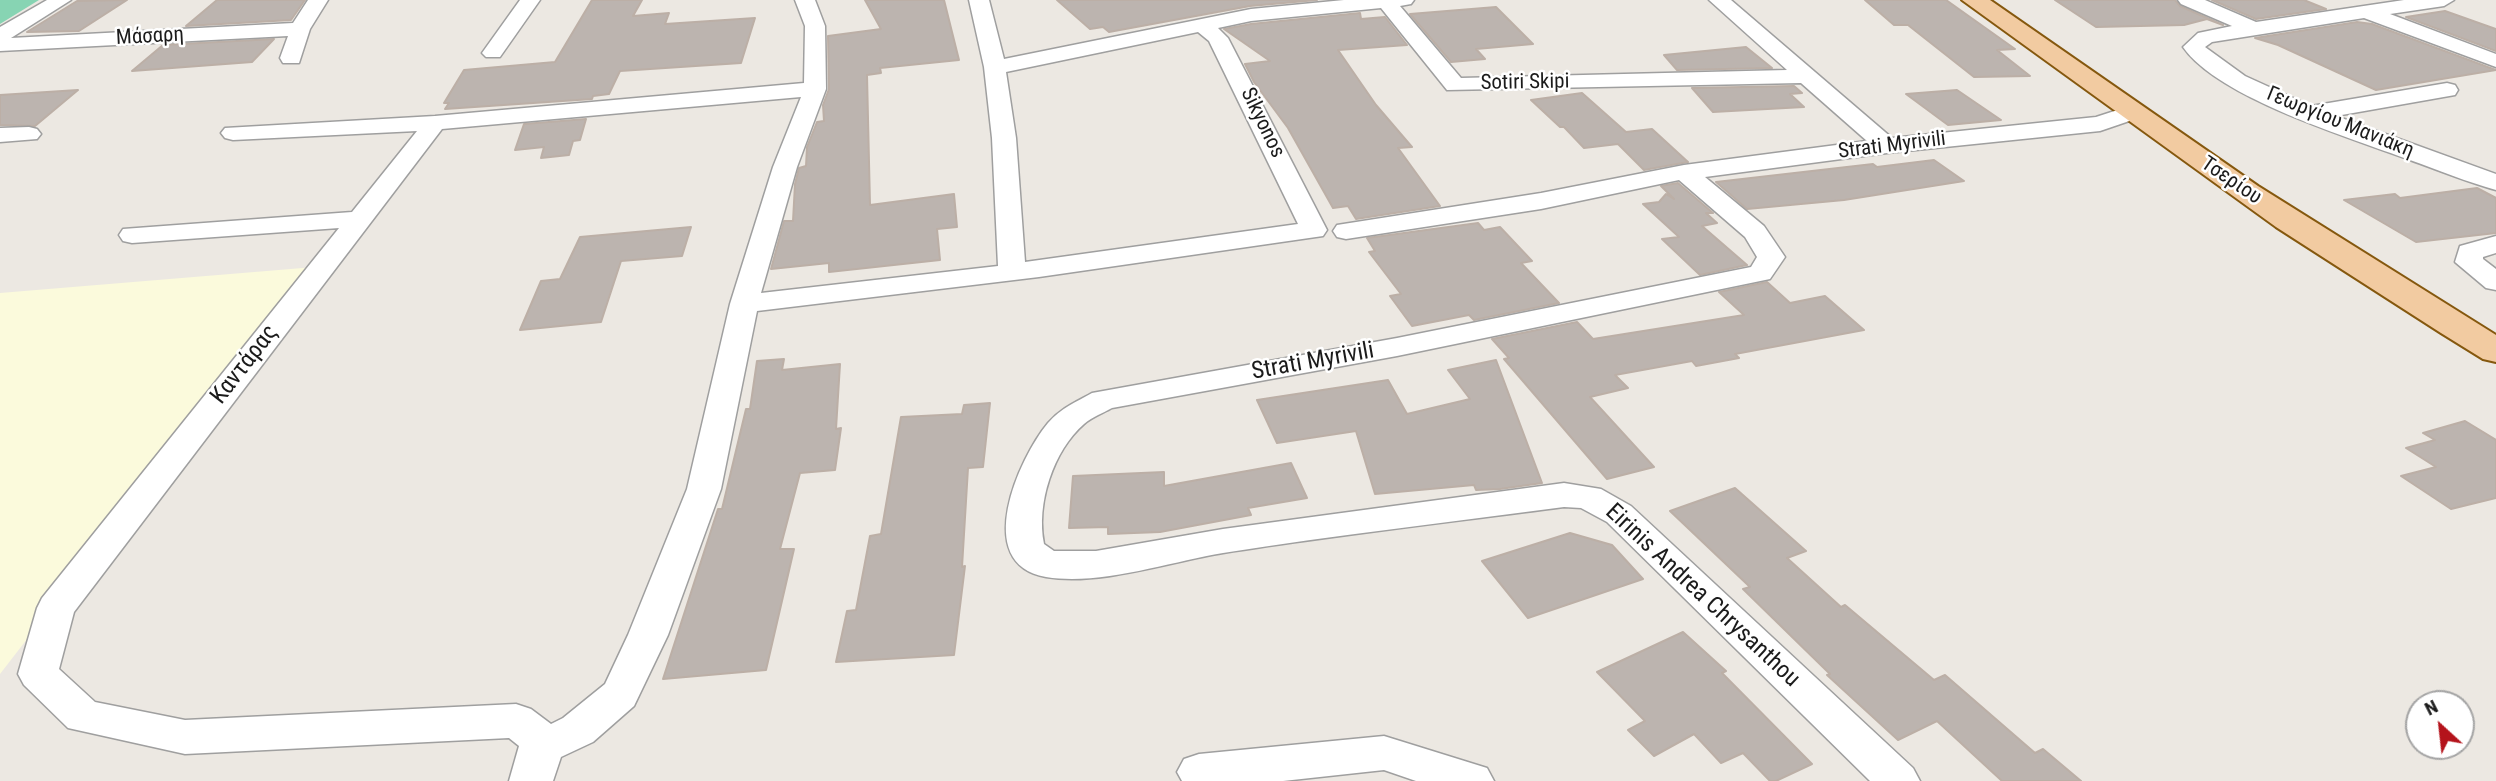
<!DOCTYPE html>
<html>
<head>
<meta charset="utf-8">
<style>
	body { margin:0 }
	#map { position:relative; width:2496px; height:781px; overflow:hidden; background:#ece8e2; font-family:"Roboto Condensed",sans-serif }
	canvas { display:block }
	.north { position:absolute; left:2405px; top:690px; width:70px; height:70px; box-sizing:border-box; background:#fff; border:2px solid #a4a4a4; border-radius:50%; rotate:333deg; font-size:19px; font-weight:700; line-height:28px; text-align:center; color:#1b1b1b }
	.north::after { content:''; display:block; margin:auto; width:24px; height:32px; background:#b4131b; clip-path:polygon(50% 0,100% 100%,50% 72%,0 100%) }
</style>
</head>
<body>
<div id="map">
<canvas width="2496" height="781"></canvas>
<div class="north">N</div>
</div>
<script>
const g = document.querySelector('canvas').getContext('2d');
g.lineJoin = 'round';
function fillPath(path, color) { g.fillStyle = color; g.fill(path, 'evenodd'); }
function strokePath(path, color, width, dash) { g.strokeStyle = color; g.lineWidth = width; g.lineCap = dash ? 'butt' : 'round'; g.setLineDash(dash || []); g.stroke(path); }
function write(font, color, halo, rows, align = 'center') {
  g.font = font + ' "Roboto Condensed",sans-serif'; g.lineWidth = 5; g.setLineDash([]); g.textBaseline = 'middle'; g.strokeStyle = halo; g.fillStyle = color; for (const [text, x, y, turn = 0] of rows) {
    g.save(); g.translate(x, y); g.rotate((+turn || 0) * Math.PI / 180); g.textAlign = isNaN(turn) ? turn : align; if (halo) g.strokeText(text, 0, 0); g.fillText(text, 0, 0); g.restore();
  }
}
const education = new Path2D(`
	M315 267 0 674V293Z`);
const pitch = new Path2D(`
	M0 0H39L0 24Z`);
const building = new Path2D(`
	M127 0 79 31 27 32 77 1Z
	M217 0H305L291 20 186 26Z
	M592 0H642L633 16 669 13 665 24 755 18 741 63 620 71 609 94 593 96 592 99 445 109 449 103H444L464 70 555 62Z
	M865 0H944L959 60 880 68 881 73 867 75 870 205 954 194 957 227 937 229 940 260 829 272V263L771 269 784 221H793L795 184 799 168 806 166 807 147 817 122 824 121 823 105 829 89 828 36 881 29Z
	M1057 0H1317L1250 6 1109 32 1103 27 1090 29Z
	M1865 0H1946L2015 49 1997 50 2030 76 1974 77 1908 25H1894Z
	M2055 0H2175L2180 6 2223 25 2207 19 2184 25 2096 27Z
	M2212 0H2304L2326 9 2256 19Z
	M1496 7 1533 44 1476 49 1485 59 1451 62 1410 14Z
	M2445 11 2496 29V51L2406 17Z
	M1360 13 1361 19 1385 17 1407 45 1338 50 1376 105 1412 147 1398 148 1440 206 1356 219 1348 206 1333 208 1288 128 1254 82 1245 64 1270 61 1224 29 1251 24Z
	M2357 22 2372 24 2496 70 2376 90 2278 45 2255 38Z
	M274 39 252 62 132 71 163 45Z
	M1746 47 1772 68 1677 70 1664 55Z
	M1794 86 1802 93 1790 94 1804 107 1713 112 1692 88Z
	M78 90 35 126 0 125V95Z
	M1957 90 2001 120 1948 125 1906 94Z
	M1582 93 1626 132 1652 129 1688 162 1644 170 1618 144 1584 148 1564 127H1560L1531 100Z
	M586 119 580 140 573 141 569 155 541 158 544 147 515 150 524 124Z
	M1934 160 1964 181 1844 200 1747 209 1716 182 1873 164 1877 167Z
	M1678 183 1713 213H1706L1717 223 1702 226 1747 265 1700 275 1662 239 1679 237 1643 204 1659 202 1666 194 1674 199 1661 186Z
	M2477 188 2496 198V233L2416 242 2344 200 2395 194 2400 198Z
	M1478 223 1484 230 1500 227 1532 261 1521 263 1559 303 1474 320 1469 315 1412 326 1390 296 1401 294 1369 252 1375 251 1367 238Z
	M691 227 682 256 621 261 601 322 520 330 541 281 560 279 580 237Z
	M1767 282 1790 303 1825 296 1864 330 1735 354 1739 358 1696 366 1692 361 1615 375 1628 388 1590 397 1654 467 1607 479 1504 359 1509 358 1492 339 1577 322 1593 339 1744 315 1719 292Z
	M784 359 782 370 840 364 836 429 841 428 835 470 800 473 780 549H794L766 670 663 679 718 509H722L746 409H750L757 361Z
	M1496 360 1542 483 1500 489 1476 490 1474 485 1375 494 1356 431 1277 443 1257 400 1388 380 1407 414 1470 399 1448 370Z
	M990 403 983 467 968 468 962 567 965 566 954 655 836 662 847 611 856 610 870 536 881 534 901 417 962 414 964 405Z
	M2465 421 2496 440V498L2451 509 2401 476 2436 467 2406 448 2435 440 2423 433Z
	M1291 463 1307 498 1248 508 1251 515 1160 532 1108 534V527L1069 528 1073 476 1164 472V486Z
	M1735 488 1806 551 1787 558 1841 607 1845 605 1934 680 1945 675 2035 753 2043 749 2081 781H2002L1937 721 1898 740 1827 675 1830 674 1743 589 1750 587 1670 511Z
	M1570 533 1612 545 1643 579 1528 618 1482 561Z
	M1683 632 1726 671 1722 673 1812 764 1776 781H1770L1743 753 1721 763 1694 734 1654 756 1628 730 1645 721 1597 672Z`);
const minor = new Path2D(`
	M47 0H71L11 38 293 23 308 0H328L310 29 299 63H283L280 58 288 36 0 51V27Z
	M520 0H540L500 57H486L482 53Z
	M795 0H815L825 26 826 89 797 167 761 293 998 266 992 138 984 67 969 0H989L1004 59 1251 9 1344 0H1414L1411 4 1400 6 1461 78 1787 70 1709 0H1731L1892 138 2096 117 2133 105 2141 107 2144 112 2141 117 2100 131 1887 153 1705 177 1764 226 1785 257 1770 279 1397 356 1112 408C1103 413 1092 417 1084 424 1053 451 1036 504 1044 544L1054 551H1096L1223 529 1564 483 1601 489 1631 506 1913 768 1920 781H1870L1607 522 1581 508 1564 507C1451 522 1337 535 1223 553 1169 562 1100 586 1046 577 971 564 1019 458 1048 423 1061 408 1076 402 1092 393L1397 338 1751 267 1757 257 1745 237 1679 180 1541 209 1346 239 1337 237 1333 231 1337 225 1541 193 1684 165 1867 141 1801 83 1447 90 1381 8 1251 21 1218 28 1228 38 1327 230 1323 236 1039 277 757 311 721 489 668 635 634 706 593 742 561 757 553 781H509L519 746 509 738 185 754 68 728 24 685 18 674 37 608 42 598 339 228 132 243 123 241 119 235 123 229 352 212 417 131 233 140 225 138 221 133 225 128 435 116 804 83 805 26ZM1198 32 1209 41 1298 224 1025 262 1016 138 1006 72ZM801 97 773 167 730 304 687 489 628 635 605 684 563 718 551 724 531 709 516 704 185 720 95 702 59 669 74 612 442 129Z
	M2178 0H2205L2256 22 2404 0H2454L2444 6 2390 14 2496 54V67L2364 18 2212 42 2205 47 2245 76 2311 106 2447 83 2455 85 2458 90 2455 95 2336 116 2496 174V190C2467 182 2438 170 2410 160 2351 138 2218 98 2183 47L2198 33 2232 26 2181 4Z
	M29 127 37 129 41 134 37 139 0 142V128Z
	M2496 236V253L2483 257V259L2496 269V290L2486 288 2455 262 2460 246Z
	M1384 736 1487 768 1494 781H1416L1384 770 1283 781H1182L1177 772 1184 759 1199 754Z`);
const major = new Path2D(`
	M1962 0H1990L2258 186 2496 335V362L2483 359 2441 333 2276 227Z`);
const farStreetnames = [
	["Μάσαρη",150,37,-3],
	["Sotiri Skipi",1525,83,-1],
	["Sikyonos",1262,123,64],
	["Γεωργίου Μανιάκη",2340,123,22],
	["Strati Myrivili",1892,146,-7],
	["Τσερίου",2231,181,34]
];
const streetNames = [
	["Strati Myrivili",1313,362,-10],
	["Καντάρας",245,365,-52],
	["Eirinis Andrea Chrysanthou",1702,596,43]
];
fillPath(education, '#fbfadc');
fillPath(pitch, '#87d4b3');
fillPath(building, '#bcb4af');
strokePath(building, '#bcafa6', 2);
strokePath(minor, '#9f9f9f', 3);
strokePath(major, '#85580e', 4);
fillPath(minor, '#fff');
fillPath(major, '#f2cba1');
write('21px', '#1b1b1b', '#fff', farStreetnames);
write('24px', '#1b1b1b', '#fff', streetNames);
</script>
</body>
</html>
